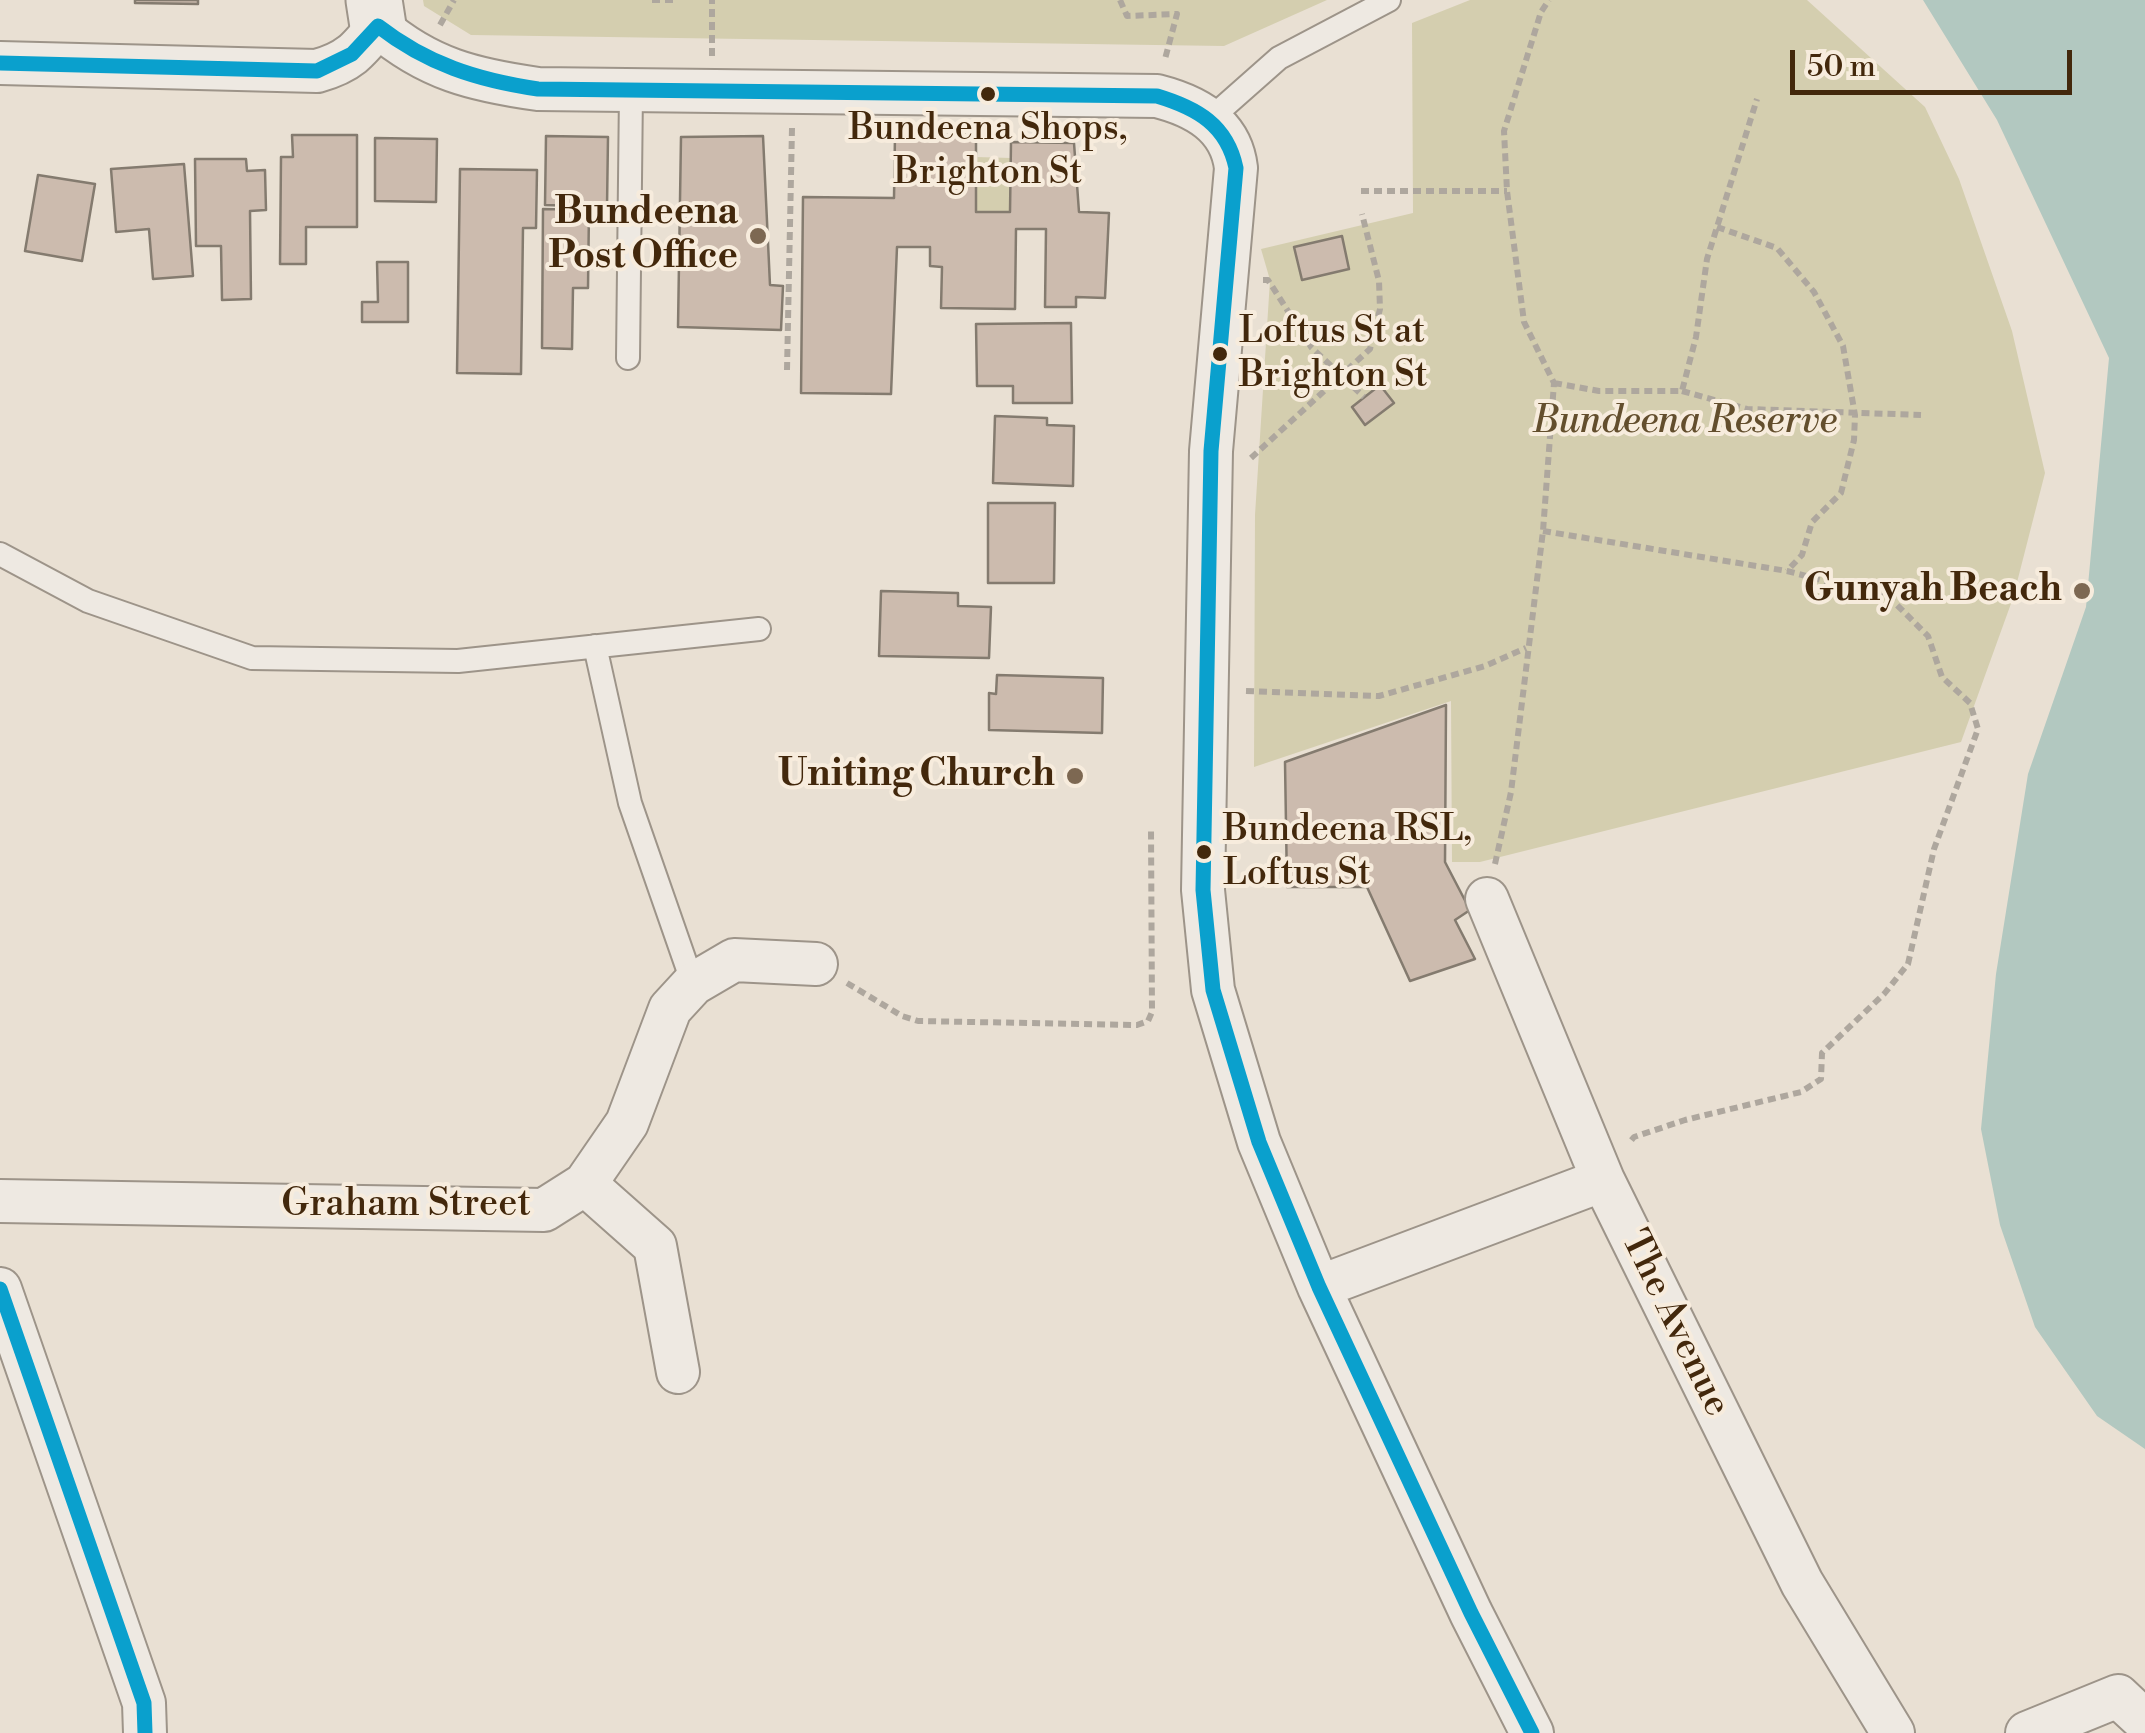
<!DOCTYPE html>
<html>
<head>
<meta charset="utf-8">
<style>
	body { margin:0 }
	#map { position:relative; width:2145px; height:1733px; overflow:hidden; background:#e9e0d3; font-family:"Libre Bodoni",serif }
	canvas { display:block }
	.scale { position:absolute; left:1790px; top:50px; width:282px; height:45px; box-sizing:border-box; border:5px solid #43280c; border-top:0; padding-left:12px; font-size:30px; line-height:35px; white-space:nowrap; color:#43280c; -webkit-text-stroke:8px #f7ecdd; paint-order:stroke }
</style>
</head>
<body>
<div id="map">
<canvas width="2145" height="1733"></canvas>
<div class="scale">50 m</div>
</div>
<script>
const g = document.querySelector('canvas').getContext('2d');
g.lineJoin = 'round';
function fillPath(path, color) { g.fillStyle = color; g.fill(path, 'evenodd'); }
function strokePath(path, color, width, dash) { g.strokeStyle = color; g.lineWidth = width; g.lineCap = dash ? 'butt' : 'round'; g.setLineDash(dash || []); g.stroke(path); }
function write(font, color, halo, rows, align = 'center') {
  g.font = font + ' "Libre Bodoni",serif'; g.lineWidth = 8; g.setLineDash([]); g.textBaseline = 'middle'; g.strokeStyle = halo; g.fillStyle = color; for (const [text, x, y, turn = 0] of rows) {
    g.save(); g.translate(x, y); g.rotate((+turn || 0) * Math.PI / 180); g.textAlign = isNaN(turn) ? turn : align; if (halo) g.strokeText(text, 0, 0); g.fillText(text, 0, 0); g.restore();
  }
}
const green = new Path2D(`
	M423 0H1327L1224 46 471 35 424 6Z
	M1470 0H1807L1925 107 1959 179 2012 331 2045 473 2013 598 1961 742 1480 862H1452L1451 701 1254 767 1255 515 1270 280 1261 249 1413 213 1412 23Z
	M976 157 1011 158 1010 212H976Z`);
const water = new Path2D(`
	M1923 0H2145V1449L2097 1416 2035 1327 2000 1225 1981 1129 1996 974 2028 774 2086 607 2109 358 1997 120Z`);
const building = new Path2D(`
	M135 0H198V4L135 3Z
	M292 135H357V227H306V264H280L281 157H293Z
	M895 135H976V212H1010L1011 142 1074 143 1079 212 1109 213 1105 298 1076 297V307H1045L1046 229H1016L1015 309 941 308 942 267 930 266V247H897L891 394 801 393 803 197 894 198Z
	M546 136 608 137 607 207 545 205Z
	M763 136 770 285 783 286 781 330 678 327 681 137Z
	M375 138 437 139 436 202 375 201Z
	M195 159H246L247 171 265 170 266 210 250 211 251 299 222 300 221 246H196Z
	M184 164 193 276 153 279 149 229 116 232 111 169Z
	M460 169 537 170 536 228H523L521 374 457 373Z
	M38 175 95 184 82 261 25 251Z
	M543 209 589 210 588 288H573L572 349 542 348Z
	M1342 236 1349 269 1302 280 1294 247Z
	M377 262H408V322H362V302H378Z
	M1071 323 1072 403H1013V386H977L976 324Z
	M1380 385 1394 403 1365 425 1352 407Z
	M995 416 1047 418V425L1074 426 1073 486 993 483Z
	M988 503H1055L1054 583H988Z
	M881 591 958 593V606L991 607 989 658 879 656Z
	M997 675 1103 678 1102 733 989 730V693L996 694Z
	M1446 705 1445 862 1470 910 1455 920 1475 959 1410 981 1367 887H1287L1285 762Z`);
const path = new Path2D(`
	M652 0H676
	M1120 0 1127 16 1177 14 1165 59
	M440 25 454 0
	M712 56V0
	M1361 191H1507
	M1717 227 1777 248 1814 292 1843 346 1855 415 1854 440 1841 493 1812 522 1802 555 1787 571
	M1263 280H1268L1311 347 1364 397
	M787 370 792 128
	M1554 383 1599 391H1682L1696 337 1707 259 1757 99
	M1682 391 1747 409 1921 415
	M1251 458 1370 349 1380 309 1379 281 1362 214
	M1543 531 1787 571 1890 598 1928 636 1942 677 1970 703 1978 729 1934 849 1908 964 1884 994 1822 1053 1821 1079 1801 1092 1685 1120 1634 1137 1630 1142
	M1246 691 1379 696 1485 666 1526 648
	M1495 864 1511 792 1543 531 1554 383 1524 322 1507 191 1504 131 1541 12 1549 0
	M847 983 902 1016 918 1021 1137 1025 1148 1021 1152 1012 1151 829`);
const service = new Path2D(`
	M1210 119 1279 58 1389 0
	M628 358 631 91
	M0 554 88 601 252 658 458 661 759 629
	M595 646 630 803 693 984`);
const minor = new Path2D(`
	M0 63 317 71C349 62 358 51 378 26 428 69 474 80 538 89L1157 96C1196 106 1231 125 1236 168L1211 451 1203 890 1213 990 1259 1142 1319 1287 1471 1613 1532 1733
	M1487 899 1603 1180 1802 1583 1893 1733
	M585 1184 627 1123 670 1009 693 984 734 960 816 964
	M0 1201 544 1210 585 1184 655 1246 678 1372
	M1319 1287 1603 1180
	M0 1289 144 1703 145 1733
	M2027 1733 2118 1696 2145 1721`);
const tertiary = new Path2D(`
	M374 0 378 26`);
const bus1 = new Path2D(`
	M378 26C427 64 477 80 538 89L1157 96C1197 108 1227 125 1236 168L1211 451 1203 890 1213 990 1259 1142 1319 1287 1471 1613 1532 1733
	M0 63 317 71 352 54 378 26
	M0 1289 144 1703 145 1733`);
const markers = [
	[988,94,9,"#43280c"],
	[758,236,10,"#7d6852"],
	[1220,354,9,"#43280c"],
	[2082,591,10,"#7d6852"],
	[1075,776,10,"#7d6852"],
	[1204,852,9,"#43280c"]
];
const busNames = [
	["Bundeena Shops,",988,130,"center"],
	["Brighton St",988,174,"center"],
	["Loftus St at",1239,333],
	["Brighton St",1239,377],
	["Bundeena RSL,",1223,831],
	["Loftus St",1223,875]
];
const poiNames = [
	["Bundeena",738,214],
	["Post Office",738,258],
	["Gunyah Beach",2062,591],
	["Uniting Church",1055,776]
];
const parkNames = [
	["Bundeena Reserve",1685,423]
];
const streetNames = [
	["Graham Street",406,1206],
	["The Avenue",1674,1324,64]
];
fillPath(green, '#d4ceaf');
fillPath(water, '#b2c8c0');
fillPath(building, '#ccbbae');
strokePath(building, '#847b6f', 2.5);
strokePath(service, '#9d9489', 26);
strokePath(minor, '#9d9489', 46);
strokePath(tertiary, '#9d9489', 59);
strokePath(path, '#aea79e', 6, [8, 5]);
strokePath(service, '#eee9e2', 22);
strokePath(minor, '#eee9e2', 42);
strokePath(tertiary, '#eee9e2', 55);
strokePath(bus1, '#0aa0cd', 15);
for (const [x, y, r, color] of markers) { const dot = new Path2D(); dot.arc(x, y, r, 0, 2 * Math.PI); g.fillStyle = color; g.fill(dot); strokePath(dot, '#f7ecdd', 4); }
write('36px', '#43280c', '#f7ecdd', busNames, 'left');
write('bold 38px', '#43280c', '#f7ecdd', poiNames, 'right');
write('italic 38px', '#634e2d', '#f7ecdd', parkNames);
write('38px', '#43280c', '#f7ecdd', streetNames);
</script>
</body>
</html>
